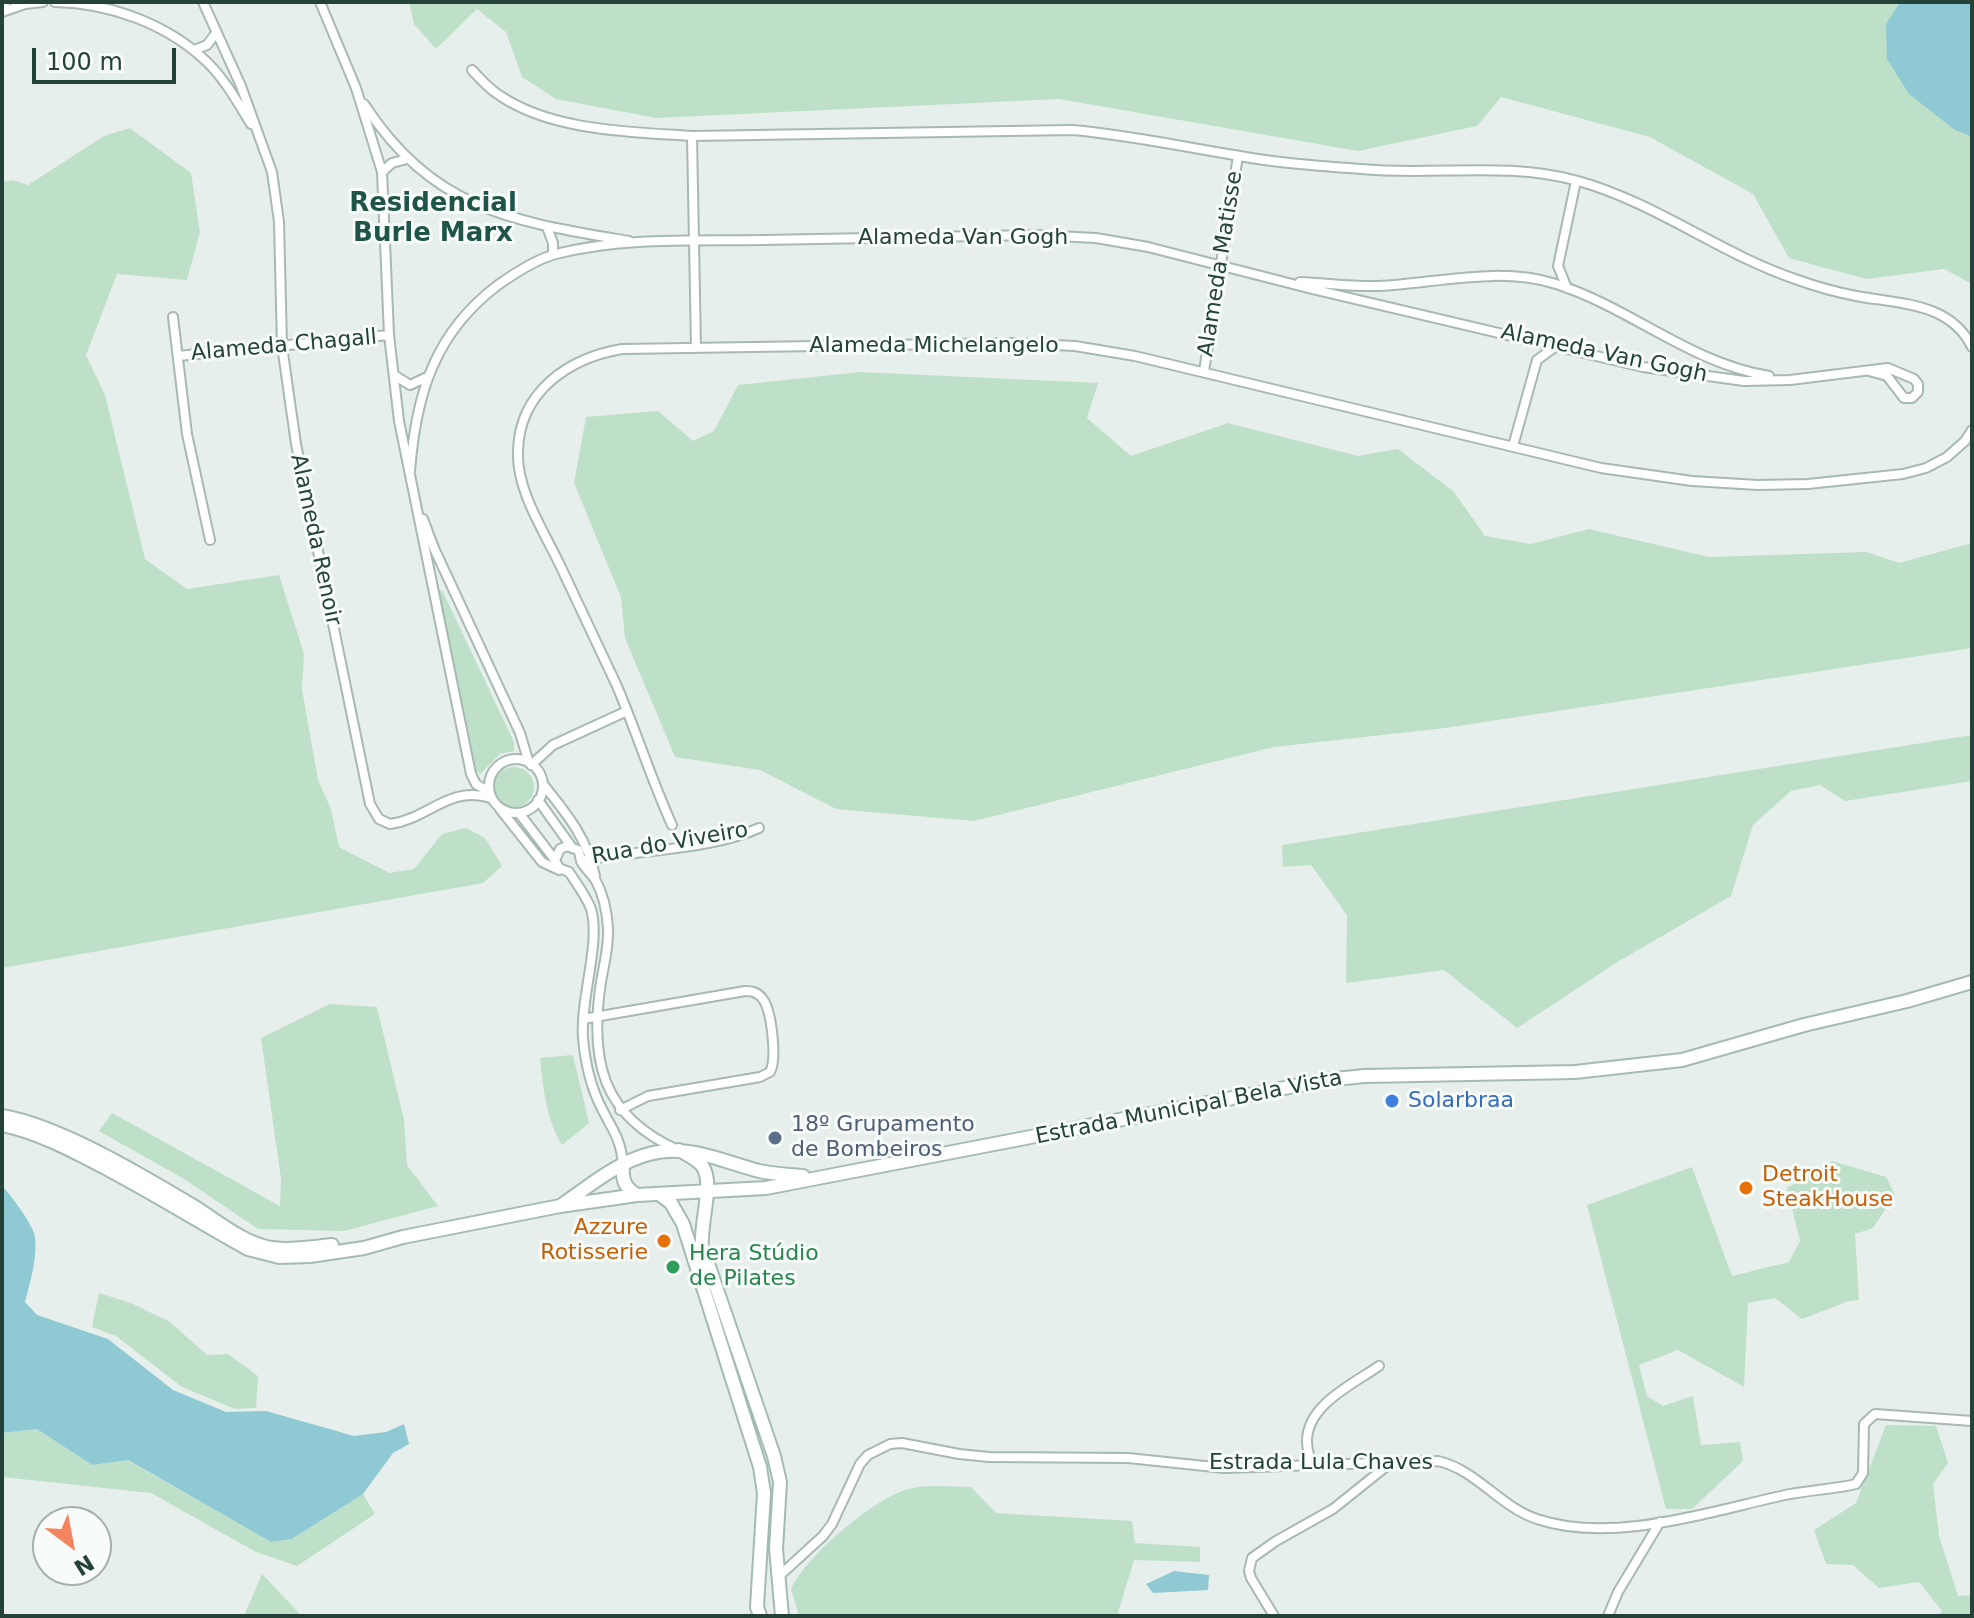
<!DOCTYPE html>
<html>
<head>
<meta charset="utf-8">
<style>
	body { margin:0 }
	#map { position:relative; width:1974px; height:1618px; overflow:hidden; background:#e6efeb; font-family:"DejaVu Sans",sans-serif }
	canvas { display:block }
	.frame { position:absolute; inset:0; border:4px solid #24423a; pointer-events:none }
	.north { position:absolute; left:32px; top:1506px; width:80px; height:80px; box-sizing:border-box; background:#f7fbf9; border:2px solid #a3b1ad; border-radius:50%; rotate:148deg; font-size:22px; font-weight:700; line-height:32px; text-align:center; color:#24423a }
	.north::after { content:''; display:block; margin:auto; width:28px; height:36px; background:#f4845f; clip-path:polygon(50% 0,100% 100%,50% 72%,0 100%) }
	.scale { position:absolute; left:32px; top:48px; width:144px; height:36px; box-sizing:border-box; border:4px solid #24423a; border-top:0; padding-left:10px; font-size:24px; line-height:28px; white-space:nowrap; color:#24423a; -webkit-text-stroke:6px #f7fbf9; paint-order:stroke }
</style>
</head>
<body>
<div id="map">
<canvas width="1974" height="1618"></canvas>
<div class="frame"></div>
<div class="north">N</div>
<div class="scale">100 m</div>
</div>
<script>
const g = document.querySelector('canvas').getContext('2d');
g.lineJoin = 'round';
function fillPath(path, color) { g.fillStyle = color; g.fill(path, 'evenodd'); }
function strokePath(path, color, width, dash) { g.strokeStyle = color; g.lineWidth = width; g.lineCap = dash ? 'butt' : 'round'; g.setLineDash(dash || []); g.stroke(path); }
function write(font, color, halo, rows, align = 'center') {
  g.font = font + ' "DejaVu Sans",sans-serif'; g.lineWidth = 6; g.setLineDash([]); g.textBaseline = 'middle'; g.strokeStyle = halo; g.fillStyle = color; for (const [text, x, y, turn = 0] of rows) {
    g.save(); g.translate(x, y); g.rotate((+turn || 0) * Math.PI / 180); g.textAlign = isNaN(turn) ? turn : align; if (halo) g.strokeText(text, 0, 0); g.fillText(text, 0, 0); g.restore();
  }
}
const green = new Path2D(`
	M409 2H1900L1886 24 1955 130 1972 137V284L1944 269 1866 279 1789 258 1753 194 1650 137 1501 97 1477 126 1358 151 1059 99 656 118 556 99 522 77 506 32 477 9 436 49 414 24Z
	M130 128 191 173 200 232 187 280 117 274 86 355 105 395 145 559 187 589 279 575 304 654 302 689 318 780 331 809 339 847 389 873 414 869 442 834 466 828 485 838 502 866 483 883 2 968V182L13 180 28 185 104 136Z
	M860 372 1098 383 1087 418 1131 456 1228 423 1358 456 1398 449 1454 492 1485 536 1531 544 1589 529 1709 557 1866 552 1899 563 1972 543V648L1445 728 1274 747 974 821 836 809 760 770 675 757 625 638 621 597 574 483 586 417 658 411 693 441 714 431 738 385Z
	M442 590 514 742V751L500 754 480 774 475 770 438 592Z
	M1972 735V781L1845 801 1820 785 1791 791 1753 825 1731 896 1619 961 1517 1028 1444 970 1346 983 1347 915 1311 865 1283 867 1282 845Z
	M494 787a20 20 0 1 1 40 0a20 20 0 1 1-40 0Z
	M330 1004 377 1007 404 1120 407 1165 438 1206 344 1231 258 1229 184 1179 99 1131 112 1113 280 1206 281 1179 261 1038Z
	M573 1055 589 1123 562 1145C546 1119 543 1087 540 1058Z
	M1832 1161 1886 1177 1895 1195 1873 1228 1855 1234 1859 1300 1849 1301 1802 1319 1775 1298 1748 1303 1744 1387 1678 1350 1639 1365 1647 1396 1663 1406 1693 1396 1701 1445 1740 1442 1743 1461 1692 1509H1666L1587 1205 1692 1167 1732 1276 1789 1262 1800 1241 1787 1188Z
	M99 1293 131 1303 170 1322 207 1355 228 1354 258 1376 256 1408 235 1409 182 1387 116 1336 92 1327Z
	M1886 1425 1936 1426 1948 1463 1933 1484 1939 1536 1958 1596 1972 1595V1616H1938L1942 1611 1919 1582 1879 1588 1853 1565 1826 1564 1814 1530 1856 1503Z
	M37 1429 92 1465 127 1460 271 1542 292 1539 363 1494 375 1514 297 1566 256 1552 151 1493 2 1477V1433Z
	M971 1487 996 1513 1132 1521 1135 1543 1200 1547V1562L1134 1560 1117 1616H799L791 1589C806 1556 873 1499 908 1489 927 1484 952 1487 971 1487Z
	M262 1574 298 1612 300 1616H244Z`);
const water = new Path2D(`
	M1900 2H1972V137L1955 130 1909 94 1887 59 1886 24Z
	M2 1186C11 1195 30 1221 34 1233 39 1253 30 1283 25 1302L37 1315 108 1339 173 1390 226 1412 266 1411 354 1436 386 1432 404 1424 409 1444 393 1453 363 1494 292 1539 271 1542 128 1460 92 1465 37 1429 2 1433Z
	M1174 1571 1209 1575 1208 1590 1153 1593 1146 1584Z`);
const minor = new Path2D(`
	M55 2C110 3 168 24 208 63 226 81 238 103 251 124
	M203 2 241 86 272 172 279 222 282 346 296 444 370 804 379 819 390 824C429 819 448 785 491 798
	M320 2 356 88 382 172 389 335 399 421 471 774 476 784 489 792
	M2 4 6 2
	M2 12 25 4 43 2
	M194 50 207 45 216 33
	M472 70C480 79 488 88 499 95 551 131 631 132 692 136L1073 130C1128 135 1180 146 1234 155 1276 163 1319 166 1361 169 1433 176 1506 161 1578 181 1657 203 1720 254 1798 280 1817 287 1836 292 1856 296 1899 304 1950 302 1972 347
	M364 104C434 211 512 221 629 241
	M692 136 696 348
	M382 172 392 163 407 159
	M547 227 553 243V255
	M1300 282C1326 283 1353 287 1379 286 1437 283 1500 266 1556 284 1631 308 1690 363 1769 376
	M1567 288 1558 266 1576 181
	M173 317 187 434 210 540
	M178 356 389 335
	M1204 371 1238 156
	M394 375 410 385 427 377
	M1513 446 1537 360 1555 347
	M410 471C416 395 434 333 498 285 515 273 536 259 556 254 622 237 695 241 762 240 854 239 945 237 1036 235L1096 238 1148 247 1312 289 1643 367 1744 381 1790 380 1888 368 1914 379 1918 384V392L1912 398H1904L1887 376 1869 371
	M423 519 434 548 520 733 529 763
	M489 786a27 27 0 1 1 54 0a27 27 0 1 1-54 0Z
	M531 765 553 745 627 711
	M543 784C566 813 588 839 595 876
	M538 800 571 846
	M500 809 542 862 559 870
	M519 813 555 860
	M672 825C651 779 636 730 616 684 597 643 578 603 559 563 542 528 516 489 518 450 520 391 569 358 622 349L1013 343 1075 346 1135 356 1601 468 1692 481 1758 485 1808 484 1903 474 1926 468 1947 457 1965 441 1972 430
	M581 861C635 850 712 850 759 828
	M569 872 559 868 555 860 560 849 567 846 578 850C580 853 580 857 581 861 584 868 592 874 596 881 603 894 607 913 608 928 609 947 604 964 601 982 589 1061 602 1116 678 1150
	M569 872C577 884 586 896 591 909 601 942 580 999 583 1038 585 1061 591 1088 602 1109 613 1131 621 1139 623 1165
	M583 1019 745 991C752 991 757 992 762 998 772 1010 777 1059 770 1072L760 1077 648 1096 620 1110
	M1312 1466C1310 1458 1307 1450 1307 1441 1307 1405 1353 1384 1379 1366
	M778 1577 823 1536 832 1524 860 1464 868 1455 890 1444 902 1443 959 1454 989 1457 1128 1458 1224 1468 1438 1461C1477 1470 1500 1507 1537 1519 1614 1545 1713 1510 1790 1494 1811 1490 1835 1489 1856 1484L1863 1473 1864 1424 1875 1414 1972 1421
	M1274 1616 1251 1578 1249 1571 1252 1558 1276 1541 1333 1509 1388 1465
	M1608 1616 1618 1592 1660 1522`);
const secondary = new Path2D(`
	M2 1116C60 1126 139 1174 190 1204 215 1219 242 1243 271 1248 290 1251 312 1247 332 1245
	M2 1125C40 1133 75 1152 109 1170 156 1195 201 1223 248 1249L279 1257 310 1256 364 1248 403 1237 560 1206 637 1195 766 1188 1326 1080 1364 1076 1575 1072 1682 1060 1804 1025 1907 1001 1972 982
	M679 1150C687 1155 700 1160 704 1169 713 1186 700 1225 702 1246L774 1456 780 1482 776 1549 782 1616
	M623 1165C622 1180 624 1187 637 1195
	M659 1194 671 1203 683 1224 760 1467 764 1493 757 1607 760 1616
	M563 1204C589 1186 618 1162 649 1154 687 1143 724 1162 759 1171 774 1174 788 1175 803 1176`);
const markers = [
	[1392,1101,8,"#3f7fe0"],
	[775,1138,8,"#5c6f8a"],
	[1746,1188,8,"#e8710a"],
	[664,1241,8,"#e8710a"],
	[673,1267,8,"#2e9e5b"]
];
const streetNames = [
	["Alameda Van Gogh",963,238],
	["Alameda Matisse",1221,264,-81],
	["Alameda Chagall",284,346,-5],
	["Alameda Michelangelo",934,346],
	["Alameda Van Gogh",1604,354,12],
	["Alameda Renoir",315,540,78],
	["Rua do Viveiro",670,844,-10],
	["Estrada Municipal Bela Vista",1189,1108,-11],
	["Estrada Lula Chaves",1321,1463]
];
const shopNames = [
	["Solarbraa",1408,1101]
];
const serviceNames = [
	["18º Grupamento",791,1125],
	["de Bombeiros",791,1150]
];
const foodNames = [
	["Detroit",1762,1175],
	["SteakHouse",1762,1200],
	["Azzure",648,1228,"right"],
	["Rotisserie",648,1253,"right"]
];
const leisureNames = [
	["Hera Stúdio",689,1254],
	["de Pilates",689,1279]
];
const quarterNames = [
	["Residencial",433,204],
	["Burle Marx",433,234]
];
fillPath(green, '#bfe0c8');
fillPath(water, '#8ec9d4');
strokePath(minor, '#a8b8b2', 12);
strokePath(secondary, '#a4bbb3', 16);
strokePath(minor, '#fff', 8);
strokePath(secondary, '#fff', 12);
for (const [x, y, r, color] of markers) { const dot = new Path2D(); dot.arc(x, y, r, 0, 2 * Math.PI); g.fillStyle = color; g.fill(dot); strokePath(dot, '#f7fbf9', 3); }
write('22px', '#24423a', '#f7fbf9', streetNames);
write('22px', '#366cbe', '#f7fbf9', shopNames, 'left');
write('22px', '#4e5e75', '#f7fbf9', serviceNames, 'left');
write('22px', '#c56008', '#f7fbf9', foodNames, 'left');
write('22px', '#27864d', '#f7fbf9', leisureNames, 'left');
write('bold 26px', '#1f5548', '#f7fbf9', quarterNames);
</script>
</body>
</html>
